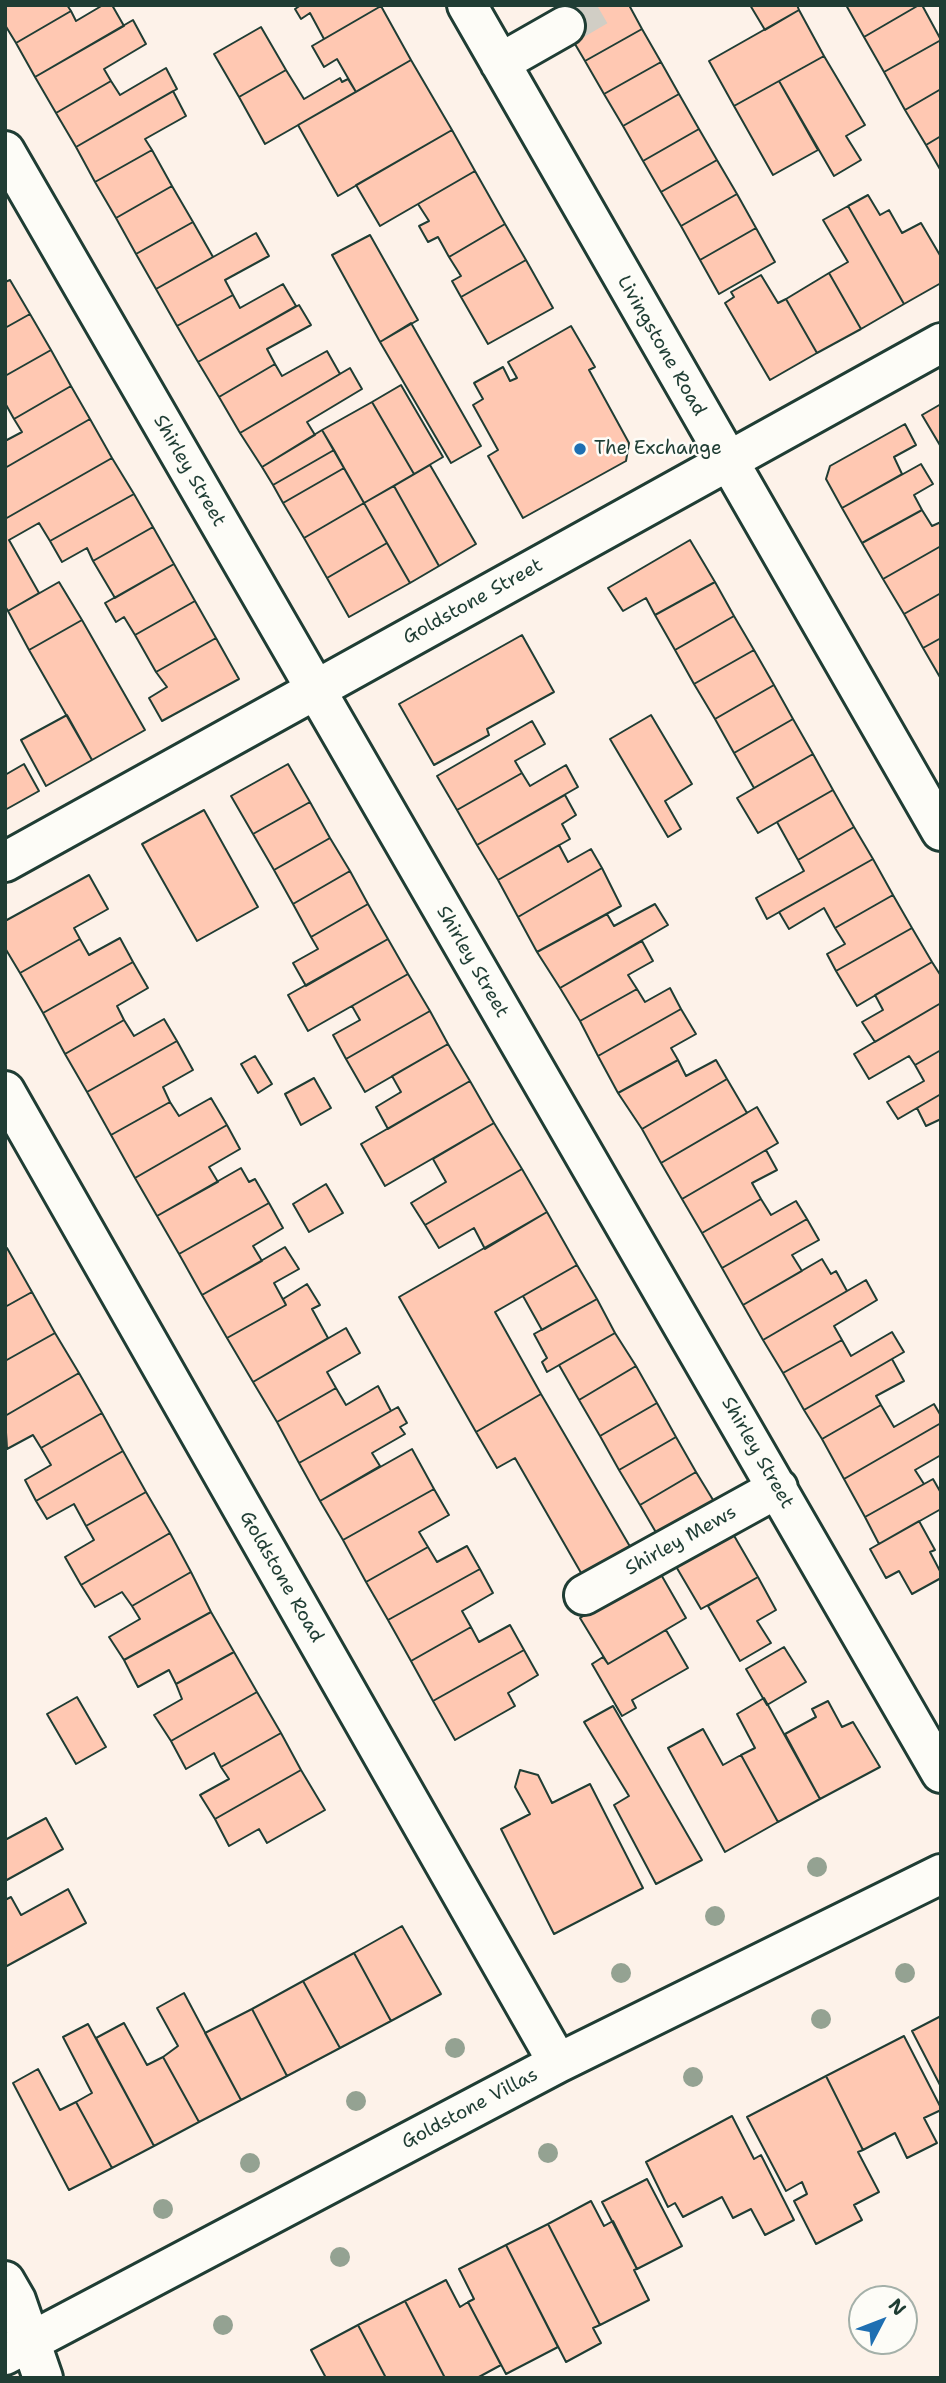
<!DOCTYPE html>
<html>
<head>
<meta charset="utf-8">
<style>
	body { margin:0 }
	#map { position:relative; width:946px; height:2383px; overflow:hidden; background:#fdf2e9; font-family:"Shantell Sans",sans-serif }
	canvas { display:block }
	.frame { position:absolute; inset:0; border:7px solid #1f3d34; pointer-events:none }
	.north { position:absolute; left:848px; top:2285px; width:70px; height:70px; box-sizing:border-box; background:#fdfcf7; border:2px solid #a4b0a9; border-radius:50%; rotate:48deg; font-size:19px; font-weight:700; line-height:28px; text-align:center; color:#1f3d34 }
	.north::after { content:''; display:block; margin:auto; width:24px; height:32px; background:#1f6fb2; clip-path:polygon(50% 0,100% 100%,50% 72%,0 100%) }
</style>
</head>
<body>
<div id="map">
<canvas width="946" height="2383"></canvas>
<div class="frame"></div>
<div class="north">N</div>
</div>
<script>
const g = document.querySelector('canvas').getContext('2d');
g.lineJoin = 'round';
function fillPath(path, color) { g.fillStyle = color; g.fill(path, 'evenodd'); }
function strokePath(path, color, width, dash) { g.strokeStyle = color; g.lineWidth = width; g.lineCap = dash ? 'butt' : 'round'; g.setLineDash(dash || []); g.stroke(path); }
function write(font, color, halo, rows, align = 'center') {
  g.font = font + ' "Shantell Sans",sans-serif'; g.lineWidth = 5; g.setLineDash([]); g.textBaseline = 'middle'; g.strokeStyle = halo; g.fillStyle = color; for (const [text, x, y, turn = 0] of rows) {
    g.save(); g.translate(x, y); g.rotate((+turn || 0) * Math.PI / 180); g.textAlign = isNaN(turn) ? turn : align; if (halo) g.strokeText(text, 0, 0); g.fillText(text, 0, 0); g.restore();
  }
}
const building = new Path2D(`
	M5 5H67L71 11 16 43 5 25Z
	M103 5H112L124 26 35 77 16 43 71 11 76 21Z
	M301 5H381V6L324 39 310 13 301 19 295 9Z
	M579 5H629L642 29 585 61 559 17Z
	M750 5H797L799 10 765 30Z
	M846 5H919L864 37Z
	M919 5H922L941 40 884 72 864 37Z
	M381 6 411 60 356 92 337 59 324 67 312 46Z
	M799 10 824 56 734 106 709 61Z
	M133 20 146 44 104 69 111 81 56 113 35 77Z
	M261 27 286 70 239 97 214 54Z
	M642 29 661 62 604 94 585 61Z
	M941 40V89L905 110 884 72Z
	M824 56 865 125 846 136 861 160 834 176 779 81Z
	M411 60 452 130 338 196 298 125Z
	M661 62 679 94 623 126 604 94Z
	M166 68 177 89 76 147 56 113 111 81 120 95Z
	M286 70 304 99 340 78 342 82 348 79 356 92 265 144 239 97Z
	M779 81 818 150 773 175 734 106Z
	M941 89V136L926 145 905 110Z
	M173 91 186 116 145 139 152 150 95 182 76 147Z
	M679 94 699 129 643 161 623 126Z
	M699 129 717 160 661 192 643 161Z
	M452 130 475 171 380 226 356 185Z
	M941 136V171L926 145Z
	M152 150 172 186 116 218 95 182Z
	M717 160 737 194 681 226 661 192Z
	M475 171 505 224 449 257 438 237 428 242 419 226 429 221 418 204Z
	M172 186 193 222 136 254 116 218Z
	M737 194 756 228 700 260 681 226Z
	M868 195 880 215 889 210 902 233 921 223 941 257V283L904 304 848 206Z
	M848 206 904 304 861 329 829 273 848 262 823 220Z
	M193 222 213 257 156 289 136 254Z
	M505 224 526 260 461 297 452 281 461 276 449 257Z
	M756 228 775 262 719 294 700 260Z
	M256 233 269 256 225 280 233 295 177 326 156 289Z
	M370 235 418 320 380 342 332 255Z
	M526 260 553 308 488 344 461 297Z
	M829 273 861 329 817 353 786 299Z
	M761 275 778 303 786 299 817 353 770 380 725 303 734 297 731 292Z
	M10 280 30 314 5 328V282Z
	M283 284 296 306 198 362 177 326 233 295 240 308Z
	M299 305 311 325 267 349 275 364 219 397 198 362Z
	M30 314 51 350 5 376V328Z
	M411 323 481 446 451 463 380 342Z
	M571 326 595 367 589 370 629 443 626 461 523 518 488 456 498 450 473 405 483 399 474 383 503 367 510 381 517 378 508 362Z
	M51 350 71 386 14 419 5 403V376Z
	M327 351 340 374 240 433 219 397 275 364 282 376Z
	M350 368 362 389 307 422 315 435 262 467 240 433Z
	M401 385 443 457 414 474 372 402Z
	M71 386 90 419 5 468V441L22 432 14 419Z
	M372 402 414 474 364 503 322 430Z
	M941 404V447L922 415Z
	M90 419 112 458 5 519V468Z
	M905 424 916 445 894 457 902 474 842 508 826 479 830 466Z
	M322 430 334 450 273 485 262 467Z
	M334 450 344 468 283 503 273 485Z
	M112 458 134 494 50 541 39 523 9 540 39 593 8 611 5 606V519Z
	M921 464 933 484 914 495 922 510 862 543 842 508Z
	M430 465 476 544 439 566 394 486Z
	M344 468 364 503 304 538 283 503Z
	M394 486 439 566 410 583 364 503Z
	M134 494 153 527 93 561 87 548 62 562 50 541Z
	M364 503 387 543 327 578 304 538Z
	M922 510 932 526 941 522V546L883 579 862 543Z
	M153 527 174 564 115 598 93 561Z
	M690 540 715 582 655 615 646 598 623 611 608 588Z
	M387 543 410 583 349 617 327 578Z
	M941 546V593L904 614 883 579Z
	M174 564 195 601 135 635 124 617 116 622 105 603Z
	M59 582 82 620 29 650 8 611Z
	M715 582 734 616 675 650 655 615Z
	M941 593V638L923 648 904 614Z
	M195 601 216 638 156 672 135 635Z
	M734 616 754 650 694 684 675 650Z
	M82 620 145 730 92 760 29 650Z
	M522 635 554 692 487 729 489 735 434 765 399 704Z
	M216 638 239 679 162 721 149 698 167 687 156 672Z
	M941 638V679L923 648Z
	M754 650 774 685 715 719 694 684Z
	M774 685 793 719 734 753 715 719Z
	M67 715 92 760 46 786 21 740Z
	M651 715 692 784 665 801 681 829 668 837 610 739Z
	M793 719 813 754 754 788 734 753Z
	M532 721 545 744 515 761 522 773 457 810 437 776Z
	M813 754 833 790 758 833 737 798Z
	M24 764 39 791 5 810V775Z
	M288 764 310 802 253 834 231 796Z
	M566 765 578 787 477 845 457 810 522 773 530 786Z
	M833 790 854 827 798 860 777 822Z
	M565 795 576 815 562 824 570 839 498 880 477 845Z
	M310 802 330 838 274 870 253 834Z
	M204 810 258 907 197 941 142 844Z
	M854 827 873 859 767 919 756 898 804 871 798 860Z
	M330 838 350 871 293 904 274 870Z
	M559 845 568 862 591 849 602 868 518 917 498 880Z
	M873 859 893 895 835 928 824 908 789 929 779 912Z
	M602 868 621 906 537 952 518 917Z
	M350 871 368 904 311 937 293 904Z
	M89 875 108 909 74 928 80 939 20 973 5 948V921Z
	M893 895 912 928 836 971 827 954 845 944 835 928Z
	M368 904 388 939 306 986 293 963 318 949 311 937Z
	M655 904 668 925 560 988 537 952 607 914 614 926Z
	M912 928 932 962 857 1006 836 971Z
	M120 938 133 962 43 1013 20 973 80 939 89 955Z
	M388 939 408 974 308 1031 288 995Z
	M642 941 653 961 628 975 637 989 580 1021 560 988Z
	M133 962 148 988 117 1006 124 1020 65 1054 43 1013Z
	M932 962 941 976V1003L875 1042 862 1022 883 1010 875 995Z
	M408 974 430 1011 346 1059 333 1035 360 1020 352 1006Z
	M670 988 681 1009 598 1056 580 1021 637 989 645 1002Z
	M941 1003V1050L915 1065 909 1056 869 1079 854 1054Z
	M681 1009 696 1034 671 1048 678 1060 618 1093 598 1056Z
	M430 1011 448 1044 365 1092 346 1059Z
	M164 1019 177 1041 87 1092 65 1054 124 1020 134 1036Z
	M177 1041 193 1070 163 1087 170 1102 111 1135 87 1092Z
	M448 1044 470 1081 388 1129 376 1107 401 1092 392 1076Z
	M941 1050V1094L898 1119 887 1102 924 1081 915 1065Z
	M255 1056 272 1084 258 1093 241 1064Z
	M678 1060 686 1076 716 1060 727 1079 642 1129 618 1093Z
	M314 1078 331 1108 301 1125 285 1094Z
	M727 1079 747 1113 661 1163 642 1129Z
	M470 1081 494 1123 385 1186 361 1144Z
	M941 1094V1119L926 1126 917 1108Z
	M211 1098 227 1125 135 1178 111 1135 170 1102 179 1116Z
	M757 1107 778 1143 682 1199 661 1163Z
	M494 1123 522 1169 425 1225 411 1203 446 1182 433 1159Z
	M227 1125 240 1149 209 1167 218 1182 157 1216 135 1178Z
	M766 1150 777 1170 752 1183 761 1199 702 1233 682 1199Z
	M241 1168 249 1182 255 1179 269 1203 179 1254 157 1216Z
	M522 1169 547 1212 485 1249 474 1228 439 1248 425 1225Z
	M326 1184 343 1213 309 1232 293 1204Z
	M761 1199 771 1215 796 1201 807 1219 722 1268 702 1233Z
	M269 1203 283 1228 253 1246 262 1261 202 1295 179 1254Z
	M547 1212 577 1265 495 1312 541 1394 476 1432 399 1297Z
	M807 1219 819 1240 792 1255 802 1271 743 1305 722 1268Z
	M285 1247 299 1269 274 1283 286 1305 227 1338 202 1295Z
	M7 1248 32 1292 5 1307V1249Z
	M822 1259 831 1274 836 1271 847 1291 763 1340 743 1305Z
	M577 1265 597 1299 542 1330 523 1296Z
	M866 1280 877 1300 834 1326 842 1340 783 1373 763 1340Z
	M307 1284 320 1305 312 1309 328 1338 253 1382 227 1338 286 1305 283 1299Z
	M32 1292 55 1333 5 1361V1307Z
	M597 1299 615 1333 547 1372 542 1362 547 1358 534 1334Z
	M346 1328 360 1353 327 1372 336 1388 277 1422 253 1382Z
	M892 1332 904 1352 804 1410 783 1373 842 1340 851 1356Z
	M55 1333 79 1373 5 1416V1361Z
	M615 1333 636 1366 579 1400 559 1365Z
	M892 1359 904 1381 876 1396 881 1405 822 1439 804 1410Z
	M636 1366 657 1403 600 1436 579 1400Z
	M79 1373 102 1413 41 1448 33 1435 7 1449 5 1416Z
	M378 1386 391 1411 299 1463 277 1422 336 1388 346 1405Z
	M541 1394 632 1550 584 1578 515 1458 497 1468 476 1432Z
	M657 1403 676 1437 619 1470 600 1436Z
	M934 1404 941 1416V1423L844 1479 822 1439 881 1405 894 1427Z
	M398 1407 407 1423 400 1427 405 1434 372 1453 380 1466 320 1501 299 1463Z
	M102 1413 123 1451 36 1501 25 1480 51 1465 41 1448Z
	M941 1423V1455L915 1470 924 1484 865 1517 844 1479Z
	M676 1437 696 1472 640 1505 619 1470Z
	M412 1449 434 1489 343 1540 320 1501Z
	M123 1451 146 1492 86 1526 74 1504 47 1519 36 1501Z
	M696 1472 718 1508 661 1541 640 1505Z
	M933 1479 941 1493V1509L879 1544 865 1517Z
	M434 1489 449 1515 419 1532 428 1547 366 1582 343 1540Z
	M146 1492 170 1533 81 1585 65 1557 94 1540 86 1526Z
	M718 1508 758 1577 701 1609 661 1541Z
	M919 1521 935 1550 930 1552 941 1573V1578L912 1594 899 1571 886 1578 870 1549Z
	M170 1533 191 1572 132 1606 122 1592 95 1607 81 1585Z
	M467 1546 480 1569 388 1620 366 1582 428 1547 437 1562Z
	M480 1569 493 1593 462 1611 471 1627 411 1661 388 1620Z
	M659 1571 686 1618 608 1664 580 1618Z
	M191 1572 211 1612 124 1660 109 1637 140 1619 132 1606Z
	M758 1577 776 1610 757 1621 771 1643 740 1661 708 1606Z
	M211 1612 234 1652 176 1684 169 1670 138 1687 124 1660Z
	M510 1625 524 1650 433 1701 411 1661 471 1627 479 1642Z
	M666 1630 688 1668 632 1700 636 1708 622 1716 592 1664 603 1657 608 1664Z
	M784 1647 806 1682 767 1705 746 1669Z
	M524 1650 538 1675 508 1693 515 1706 455 1740 433 1701Z
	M234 1652 257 1692 171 1741 154 1715 182 1699 176 1684Z
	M257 1692 281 1733 221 1767 214 1753 186 1769 171 1741Z
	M77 1697 106 1747 76 1764 47 1714Z
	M764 1698 820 1799 778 1822 741 1755 755 1748 737 1714Z
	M828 1701 842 1727 853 1722 880 1767 820 1799 785 1734 816 1717 812 1709Z
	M613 1706 702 1860 656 1884 614 1805 629 1796 584 1722Z
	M703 1729 723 1765 741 1755 778 1822 725 1852 668 1748Z
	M281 1733 301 1770 215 1819 200 1795 229 1779 221 1767Z
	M301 1770 325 1810 267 1843 259 1829 229 1846 215 1819Z
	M520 1770 538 1775 552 1803 590 1784 643 1888 554 1934 501 1829 530 1814 515 1787Z
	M46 1818 63 1849 5 1881V1840Z
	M68 1889 86 1923 5 1967V1900L11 1897 21 1915Z
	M402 1926 441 1994 391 2021 354 1953Z
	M354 1953 391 2021 340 2048 303 1981Z
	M303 1981 340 2048 287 2076 252 2009Z
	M184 1993 241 2100 199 2122 163 2057 178 2046 157 2008Z
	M252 2009 287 2076 241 2100 205 2033Z
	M941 2016V2087L912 2031Z
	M124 2023 147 2065 163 2057 199 2122 154 2146 96 2038Z
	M88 2024 154 2146 112 2168 76 2102 92 2093 63 2037Z
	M904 2036 941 2108V2110L924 2118 937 2143 907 2158 895 2133 863 2150 826 2076Z
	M38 2069 60 2110 76 2102 112 2168 69 2190 13 2083Z
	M826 2076 863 2150 858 2152 879 2192 854 2205 862 2220 816 2244 794 2201 807 2194 802 2182 786 2191 747 2117Z
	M732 2116 754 2159 761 2155 794 2220 765 2235 751 2209 733 2218 722 2197 683 2217 675 2203 668 2207 646 2162Z
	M647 2179 682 2246 637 2269 602 2202Z
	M591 2201 604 2226 613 2221 637 2269 634 2270 649 2300 600 2325 548 2224Z
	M548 2224 600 2325 593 2328 601 2343 566 2362 506 2245Z
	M506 2245 558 2347 506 2374 468 2302 474 2299 459 2269Z
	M446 2280 460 2307 468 2302 501 2365 477 2378H445L405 2301Z
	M405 2301 445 2378H386L358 2325Z
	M358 2325 386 2378H326L311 2350Z`);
const minorTunnel = new Path2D(`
	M565 26 601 5`);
const minor = new Path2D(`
	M467 5 941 831
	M500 63 565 26
	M5 151 941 1773
	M5 862 941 343
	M5 1091 558 2063
	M584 1595 778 1488
	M5 2281 16 2300 43 2378
	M5 2355 558 2063 941 1874`);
const trees = [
	[817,1867],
	[715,1916],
	[621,1973],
	[905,1973],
	[821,2019],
	[455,2048],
	[693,2077],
	[356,2101],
	[548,2153],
	[250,2163],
	[163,2209],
	[340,2257],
	[223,2325]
];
const markers = [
	[580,449,7,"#1f6fb2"]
];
const streetNames = [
	["Livingstone Road",661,346,60],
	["Shirley Street",189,471,60],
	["Goldstone Street",473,602,-29],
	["Shirley Street",472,962,60],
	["Shirley Street",757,1453,60],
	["Shirley Mews",681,1541,-29],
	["Goldstone Road",281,1577,60],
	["Goldstone Villas",470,2109,-28]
];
const poiNames = [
	["The Exchange",594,449]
];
fillPath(building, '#ffc8b2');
strokePath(building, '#1f3d34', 2);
strokePath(minorTunnel, '#d1cec5', 38, [38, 19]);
strokePath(minor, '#1f3d34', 44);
strokePath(minor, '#fdfcf7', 38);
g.fillStyle = '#94a292';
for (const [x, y] of trees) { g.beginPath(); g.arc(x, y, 10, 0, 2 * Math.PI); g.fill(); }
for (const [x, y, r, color] of markers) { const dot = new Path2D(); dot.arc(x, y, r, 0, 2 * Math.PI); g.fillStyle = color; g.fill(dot); strokePath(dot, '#fdfcf7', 2.5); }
write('19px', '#1f3d34', '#fdfcf7', streetNames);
write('19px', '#1f3d34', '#fdfcf7', poiNames, 'left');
</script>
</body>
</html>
